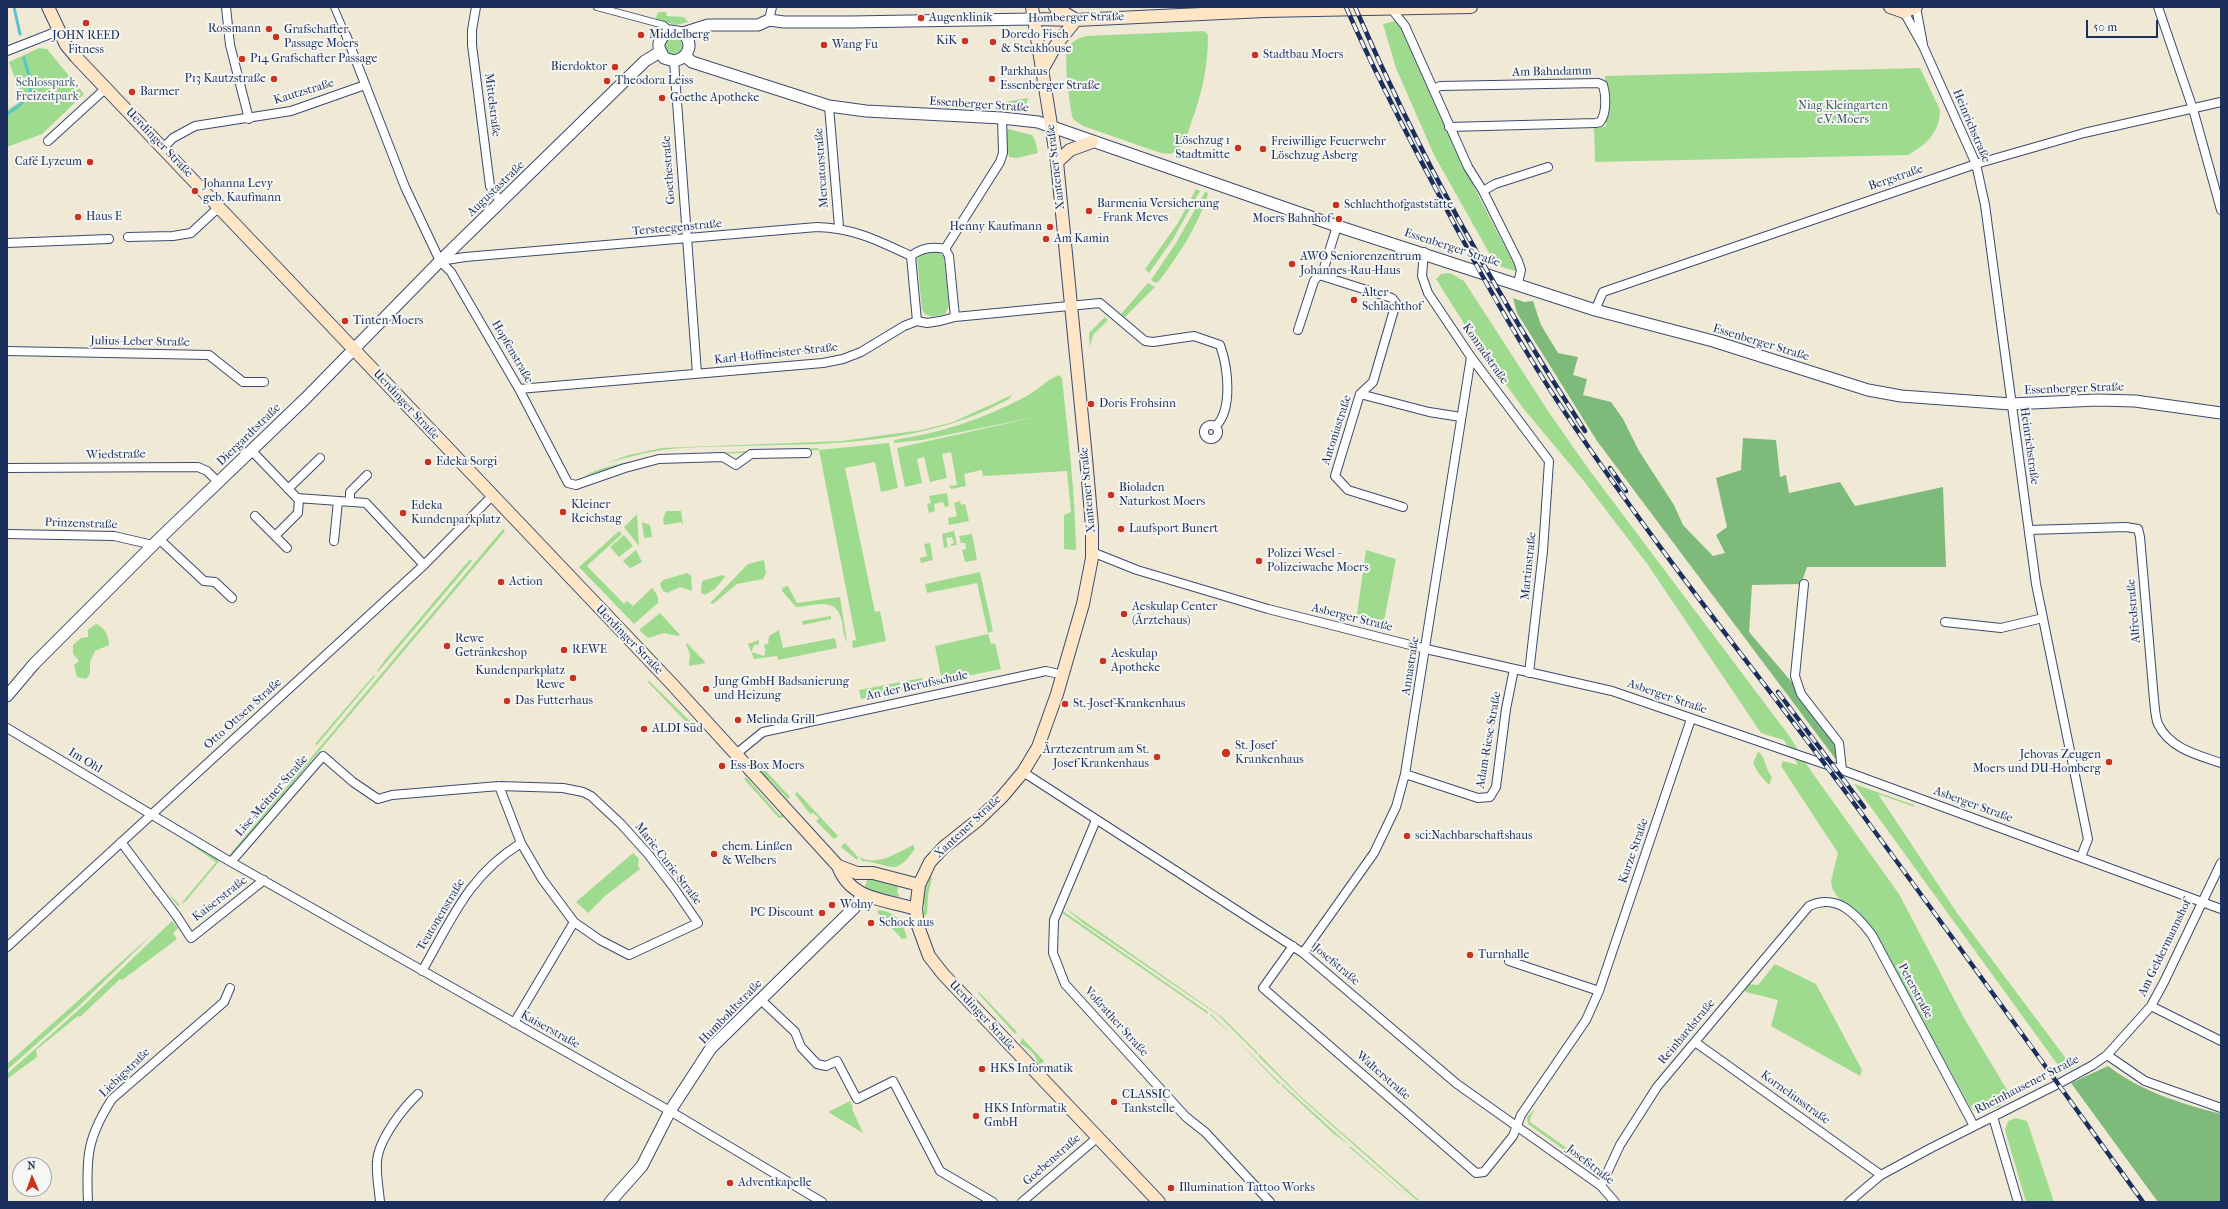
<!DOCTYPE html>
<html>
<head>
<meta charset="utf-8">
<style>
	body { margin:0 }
	#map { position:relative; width:2228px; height:1209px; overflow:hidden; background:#f0e9d5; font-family:"IM FELL French Canon",serif }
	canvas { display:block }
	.frame { position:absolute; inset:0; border:8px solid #1b2f5e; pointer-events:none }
	.north { position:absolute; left:12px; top:1157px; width:40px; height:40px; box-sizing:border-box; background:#f6f6f2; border:1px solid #9ea6b7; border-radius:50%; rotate:358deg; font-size:11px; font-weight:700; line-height:16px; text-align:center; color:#1b2f5e }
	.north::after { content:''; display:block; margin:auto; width:14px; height:18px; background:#c8321e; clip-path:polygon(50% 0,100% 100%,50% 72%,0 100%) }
	.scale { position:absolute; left:2086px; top:20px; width:72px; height:18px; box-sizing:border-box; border:2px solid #1b2f5e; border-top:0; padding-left:5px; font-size:12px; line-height:14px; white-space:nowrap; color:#1b2f5e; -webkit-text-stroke:3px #f6f6f2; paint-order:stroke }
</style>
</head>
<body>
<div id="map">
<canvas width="2228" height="1209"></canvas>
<div class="frame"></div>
<div class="north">N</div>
<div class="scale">50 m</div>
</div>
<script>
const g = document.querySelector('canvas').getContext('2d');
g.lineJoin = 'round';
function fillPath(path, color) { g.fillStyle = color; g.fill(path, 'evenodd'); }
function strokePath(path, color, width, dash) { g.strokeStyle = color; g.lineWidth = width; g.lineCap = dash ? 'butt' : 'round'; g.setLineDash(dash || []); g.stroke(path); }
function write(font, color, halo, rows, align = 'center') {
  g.font = font + ' "IM FELL French Canon",serif'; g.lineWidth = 4; g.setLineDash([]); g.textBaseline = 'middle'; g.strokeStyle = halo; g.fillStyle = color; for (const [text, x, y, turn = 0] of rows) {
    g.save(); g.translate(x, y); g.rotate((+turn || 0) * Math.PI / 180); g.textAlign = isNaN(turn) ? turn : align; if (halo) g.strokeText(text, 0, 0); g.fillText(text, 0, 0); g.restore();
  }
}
const green = new Path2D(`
	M660 12H666L667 16 684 17 688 22 676 25 656 19 657 14Z
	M1400 20C1432 107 1475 190 1518 272L1496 265 1434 155 1396 68 1383 24Z
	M1204 31 1208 35C1208 67 1202 94 1191 123 1188 132 1186 144 1178 150 1172 155 1165 154 1158 152L1083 126 1073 119C1070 109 1063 56 1068 48 1072 41 1079 38 1086 36Z
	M665 45a9 9 0 1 1 18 0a9 9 0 1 1-18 0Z
	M39 48 47 49 84 94 42 134 7 147V110L23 100 9 62Z
	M1920 68 1940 110C1940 132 1926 145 1908 155L1595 162 1594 127H1606L1605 76Z
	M1028 98 1027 103 1024 106 994 104Z
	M1008 129 1032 135 1035 140 1038 153 1017 158 1009 157 1005 132Z
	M1196 189 1200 191 1173 239 1149 273 1145 269 1178 223Z
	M1205 192 1208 193 1207 198C1196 228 1179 255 1159 281L1156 283 1151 280 1176 243Z
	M938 251 944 257 949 306 945 314C935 317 926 319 922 309L917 259 923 252Z
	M1447 273 1452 274 1464 281 1550 414 1590 471 1790 737 1811 771 1899 894 1964 1018 2010 1095 1998 1100 2001 1106 1980 1112H1977L1996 1102 1974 1110 1970 1107 1881 943 1864 919 1839 899 1833 890 1831 881 1838 853 1781 766 1783 761 1798 765 1784 740 1761 733 1648 565 1583 480 1523 408 1482 352 1436 279 1441 274Z
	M1148 283 1155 287 1125 317 1121 314Z
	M1105 317 1108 320 1093 335 1090 347 1089 333Z
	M1059 375 1062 378C1068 435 1075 492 1076 550L1064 549V515L1071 512 1067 471 983 476 982 470 964 474 966 486 951 489 949 486 957 485 951 452 942 454 947 478 930 482 924 457 917 459 922 483 905 487 897 448 1040 416 922 440 894 443V440C941 433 982 419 1023 398 1036 392 1046 380 1059 375Z
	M1012 395C1011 400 998 404 993 407 899 453 784 442 683 448 655 449 629 457 603 464L629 455 662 448 842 441 922 430 953 422Z
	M889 443 898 488 881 492 875 462 845 468 875 612 880 611 886 641 853 648 852 641 856 640 819 450 663 456 640 460 584 476C608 464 638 460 664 455L818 448 819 450Z
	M947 493 949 506 945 507 943 502 934 504 935 511 929 513 927 504 931 503 929 496Z
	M960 501 961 505 965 504 969 521 949 525 948 518 957 516 954 503Z
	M666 511H681L683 525 681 522 664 525 663 519Z
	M637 514 639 546 624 527Z
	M642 522 650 525 652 537 644 538Z
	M503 529 505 531 230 857 226 859Z
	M619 531 622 534 587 566 624 604 627 601 633 606 652 588C656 593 659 596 658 603L634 624 579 567Z
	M954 531 957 545 951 546V544L954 543 952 537 946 538 948 547 944 548 942 534Z
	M972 534 977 560 965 562 962 550 966 549 965 543H961L959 536Z
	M624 535 633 546 619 557 610 547Z
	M930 543 933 560 921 563 920 558 927 556 924 544Z
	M636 550 642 562 630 568 623 561Z
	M1366 550 1396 559 1384 621 1357 614Z
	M470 559 472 561 378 672 377 671 385 660Z
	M764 560 766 573 763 579 737 584 713 604 710 603 748 564Z
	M980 572 993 631 988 633 977 583 927 593 925 584Z
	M687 573 691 576 692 591 680 587 667 593 663 591 660 584 663 580Z
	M723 575 725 577 715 589 705 595 701 593 702 581Z
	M788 586 797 603 840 597 847 642C844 638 843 628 842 622 837 595 815 606 796 607L782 591 783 587Z
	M660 613 680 635 678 636 664 633 648 638 639 630Z
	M831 616V619L803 625 802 621Z
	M96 624C104 627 109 635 109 645L95 651 90 662V674L86 679 77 677 74 665 79 661 73 654V645L81 638 88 637V630Z
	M779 630 783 648 835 638 837 648 778 660 777 656 754 659 748 644 759 640 758 646 755 644 751 652 764 656 766 649 764 648 765 644H768L769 636Z
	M988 634 991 644 995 643 1001 669 942 681 935 646Z
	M687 643 706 663 689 666 690 655 686 644Z
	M374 675 375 676 317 745 315 744Z
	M922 678 924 685 861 699 859 690Z
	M647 681H649L694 725 691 727Z
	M1758 752C1765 755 1765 769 1772 777L1769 785 1759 774 1753 763Z
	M751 755 790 797 788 799 769 779H765Z
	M746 777 780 816 782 814 784 817 779 818 744 779Z
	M1854 784 1914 805 1915 807 1878 794 1957 913 2073 1068 2063 1072Z
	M797 792 838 836 834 839 816 821 819 818 813 813 810 814 795 794Z
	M167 828 221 859 186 901 178 906 166 891 180 905 216 862Z
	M845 843 858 857 857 860 841 847Z
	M913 845 915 849C893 879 893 863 862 861L859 857C876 867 897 853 913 845Z
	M633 853 639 859 638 866 640 869 605 896 588 913 576 902Z
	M931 875 932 878 928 895 927 914 924 916V894Z
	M868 878 899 884 897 892 900 897 869 891 865 886Z
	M1064 907 1222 1017 1258 1053 1257 1054 1218 1015 1083 923Z
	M879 910C896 912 903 922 907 938L902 939 877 912Z
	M1063 911 1208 1012V1014L1062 913Z
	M172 921 178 928 173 933 177 939 122 980 120 979 80 1017 78 1016 36 1050 37 1057 7 1079V1074L84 1005Z
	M156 931 78 1007 7 1070V1064Z
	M1775 964 1816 984 1862 1070 1860 1076 1771 1026 1778 1000 1746 992 1744 989 1748 984 1758 985Z
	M979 992 1017 1032 1015 1034 978 993Z
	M1211 1014 1280 1083 1279 1084 1232 1035 1210 1015Z
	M1022 1038 1044 1061 1042 1063 1038 1064C1037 1055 1028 1047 1020 1044Z
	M1259 1054 1299 1095 1421 1202 1415 1199 1302 1099 1259 1057Z
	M1282 1084 1349 1145 1334 1134 1282 1086Z
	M850 1101 853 1108 852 1109 863 1133 828 1112Z
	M1535 1109 1531 1116 1530 1122 1575 1154 1573 1156 1528 1124 1527 1117Z
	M2016 1118 2027 1121 2054 1202H2026L2005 1130 2008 1121Z
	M1350 1146 1414 1202 1349 1147Z`);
const forest = new Path2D(`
	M1513 298 1524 302 1533 301 1541 325 1558 353 1578 357 1573 375 1587 379 1583 395 1611 402 1623 419 1639 451 1674 505 1683 525 1713 556 1725 553 1716 535 1727 527 1716 478 1741 470 1743 438 1776 440 1780 477 1786 475 1789 493 1840 482 1855 506 1943 487 1946 567H1807L1801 584 1752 585 1749 632 1796 687 1803 703 1835 740 1840 757 1837 761 1597 441 1517 313Z
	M2108 1066C2140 1091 2182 1104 2221 1114V1202H2158L2071 1083Z`);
const stream = new Path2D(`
	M14 7 20 34
	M7 114C37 95 33 89 24 58`);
const pedestrian = new Path2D(`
	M334 7 346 35
	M597 7 664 25 671 31`);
const minor = new Path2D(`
	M226 7 230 45 249 119
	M476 7 472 30V45L490 186 501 203
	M1390 7 1405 26 1468 167 1483 191 1518 261 1521 270 1518 283
	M1916 7 1923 45
	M2158 7 2193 109 2221 210
	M1904 12 1923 46 1976 164 1985 205 2036 584 2088 839 2081 857
	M769 20 772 7
	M346 35 405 187 440 261 451 272 519 389 568 483 576 485 625 468 659 459 723 457 736 465 751 454 807 453
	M7 51 58 31
	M674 61 697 373
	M1433 89 1440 86 1598 83 1603 85C1606 95 1607 113 1600 122L1596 123 1449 127
	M829 106 839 227
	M48 141 105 89
	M163 148 173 138 195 126 291 111 365 85
	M1483 191 1495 184 1548 167
	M128 237 173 236 191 233 219 207
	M7 243 109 239
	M945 249 1000 162 1003 153 1002 118
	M1424 252 1422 276 1428 293 1471 357 1549 461 1543 551 1529 673
	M440 261 465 257 817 227C854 228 879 241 911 256
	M1319 275 1392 298 1396 303 1373 382 1360 394
	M1595 310 1603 292 1976 164 2084 133 2221 102
	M917 321 911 256C921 248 932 246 945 249L949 256 955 317
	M1298 330 1314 281 1324 268 1337 226
	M7 351 209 355 243 382H264
	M519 389 823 363 843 359 861 352 904 326 917 321 927 323 940 321 955 317 1100 303 1145 341 1153 342 1194 336 1220 345C1228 367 1233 409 1216 426
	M1204 432a7 7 0 1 1 14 0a7 7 0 1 1-14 0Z
	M251 450 297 498 366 503 424 565
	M7 468 198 467 207 471 219 483
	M288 489 320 458
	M350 502V492L367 475
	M1403 507 1348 490 1335 476 1360 394 1429 412 1461 417
	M255 516 287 548
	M2029 530 2126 527 2138 529 2140 537 2154 700C2155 707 2155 717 2158 724 2170 749 2198 755 2221 763
	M7 534 114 536 153 545
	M275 536 298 513 299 498
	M159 539 204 581 215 582 232 598
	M334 541 338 501
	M1092 552 1137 570 1268 609 1426 649 1612 691 1842 770 2221 909
	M1804 584 1795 676 1801 694 1839 743 1842 770
	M1945 622 2001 628 2043 618
	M7 728 224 858 670 1111 822 1202
	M736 754 763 732 1046 671 1063 675
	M1023 772 1303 953 1457 1084 1601 1186 1615 1202
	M1405 774 1478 798 1490 797 1496 787 1506 709 1514 669
	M499 786 521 843 542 879 574 922 514 1023
	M1096 820 1054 920 1053 953 1065 984 1186 1117 1205 1132 1270 1202
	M121 842 176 915 191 938 264 880
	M231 862 323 756 353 782 378 799 392 795 499 786 563 788 583 792 591 796 621 824 648 854 674 888 698 923 629 955 600 940 574 922
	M1293 946 1263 988 1476 1173 1484 1172 1513 1136 1521 1115 1586 1020 1599 991 1691 719
	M7 947 424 565 492 496
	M1303 953 1374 853 1396 807 1405 774 1471 357
	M1509 961 1599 991
	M422 971C452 919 468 876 521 843
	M760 999 795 1032 801 1047 817 1064 826 1066 837 1061 857 1099 893 1081 940 1171 993 1202
	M2151 1006 2221 1041
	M1695 1042 1881 1175
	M2107 1055 2145 1081 2221 1108
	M1993 1117 2018 1202
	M1601 1186 1620 1145 1657 1087 1809 906C1837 893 1856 914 1872 935L1974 1126
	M88 1202C86 1157 87 1138 112 1099L224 1002 230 988
	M380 1202C379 1189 376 1175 377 1162 378 1140 403 1108 418 1094
	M1022 1202 1098 1137
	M1849 1202 1881 1175 1931 1148 2060 1083 2093 1065 2107 1055 2151 1006 2164 982 2221 863`);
const tertiary = new Path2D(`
	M683 33C694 44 689 58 674 61L664 58 659 48V43L664 34 671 31 683 33 708 25H758L769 20 784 22H850L1033 19
	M685 56 692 62 829 106 866 111 1002 118 1038 122 1337 226 1595 310 1713 341 1868 390 1901 396 2011 404 2097 400 2135 401 2221 413
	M7 696 34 664 159 539 306 398 440 261 645 61 660 52
	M610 1202 642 1166 670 1111 711 1048 854 908 862 895`);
const secondary = new Path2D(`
	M48 7 66 45 76 57 671 683 838 866C851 901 885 899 916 909
	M1032 7 1057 162 1086 458 1092 526V558L1083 604 1057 694 1038 747 1023 772 1002 797 978 820 944 847 930 862 919 885 916 909 918 926 929 956 943 974 1159 1202
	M1055 7 1073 18
	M1890 7 1904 12 1916 7
	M1033 19 1076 20 1264 11 1471 7
	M1042 70 1056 45 1076 20
	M1057 162 1070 150 1092 142
	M838 866 857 873H873L919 885`);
const rail = new Path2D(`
	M1346 7C1374 71 1406 133 1439 195 1478 270 1519 344 1566 414 1649 538 1743 655 1833 775 1938 916 2040 1059 2143 1202
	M1355 7C1419 155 1497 296 1585 431
	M1610 468 1626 491
	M1778 692 1864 807`);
const markers = [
	[921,18,4,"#c8321e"],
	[86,23,4,"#c8321e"],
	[269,29,4,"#c8321e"],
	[641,35,4,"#c8321e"],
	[276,37,4,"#c8321e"],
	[965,41,4,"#c8321e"],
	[993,42,4,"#c8321e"],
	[824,45,4,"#c8321e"],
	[1255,55,4,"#c8321e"],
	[242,59,4,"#c8321e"],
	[615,67,4,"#c8321e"],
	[274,79,4,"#c8321e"],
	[992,79,4,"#c8321e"],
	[607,81,4,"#c8321e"],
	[132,92,4,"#c8321e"],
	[662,98,4,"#c8321e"],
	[1238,148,4,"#c8321e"],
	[1263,149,4,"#c8321e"],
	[90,162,4,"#c8321e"],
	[195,191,4,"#c8321e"],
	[1336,205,4,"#c8321e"],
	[1089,211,4,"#c8321e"],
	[78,217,4,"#c8321e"],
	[1339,219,4,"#c8321e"],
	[1050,227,4,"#c8321e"],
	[1046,239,4,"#c8321e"],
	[1292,264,4,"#c8321e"],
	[1354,300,4,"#c8321e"],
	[345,321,4,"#c8321e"],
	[1091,404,4,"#c8321e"],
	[428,462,4,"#c8321e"],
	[1111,495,4,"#c8321e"],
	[563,512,4,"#c8321e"],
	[403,513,4,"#c8321e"],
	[1121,529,4,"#c8321e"],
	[1259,561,4,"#c8321e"],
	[501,582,4,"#c8321e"],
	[1124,614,4,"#c8321e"],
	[447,646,4,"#c8321e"],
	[564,650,4,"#c8321e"],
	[1103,661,4,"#c8321e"],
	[573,678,4,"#c8321e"],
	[706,689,4,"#c8321e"],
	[507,701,4,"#c8321e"],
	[1065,704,4,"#c8321e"],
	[738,720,4,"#c8321e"],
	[644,729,4,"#c8321e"],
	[1226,753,5,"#c8321e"],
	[1157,757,4,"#c8321e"],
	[2109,762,4,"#c8321e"],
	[722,766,4,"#c8321e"],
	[1407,836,4,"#c8321e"],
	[714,854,4,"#c8321e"],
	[832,905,4,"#c8321e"],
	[822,913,4,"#c8321e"],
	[871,923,4,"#c8321e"],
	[1470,955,4,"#c8321e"],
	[982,1069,4,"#c8321e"],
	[1114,1102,4,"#c8321e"],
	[976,1116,4,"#c8321e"],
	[730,1183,4,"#c8321e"],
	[1171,1188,4,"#c8321e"]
];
const poiNames = [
	["Augenklinik",929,18],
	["Rossmann",261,29,"right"],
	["Grafschafter",284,30],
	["Passage Moers",284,44],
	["Middelberg",649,35],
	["Doredo Fisch",1001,35],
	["& Steakhouse",1001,49],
	["JOHN REED",86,36,"center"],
	["Fitness",86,50,"center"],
	["KiK",957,41,"right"],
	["Wang Fu",832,45],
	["Stadtbau Moers",1263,55],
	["P14 Grafschafter Passage",250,59],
	["Bierdoktor",607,67,"right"],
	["Parkhaus",1000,72],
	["Essenberger Straße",1000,86],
	["P13 Kautzstraße",266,79,"right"],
	["Theodora Leiss",615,81],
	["Barmer",140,92],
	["Goethe Apotheke",670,98],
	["Löschzug 1",1230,141,"right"],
	["Stadtmitte",1230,155,"right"],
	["Freiwillige Feuerwehr",1271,142],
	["Löschzug Asberg",1271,156],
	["Café Lyzeum",82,162,"right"],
	["Johanna Levy",203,184],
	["geb. Kaufmann",203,198],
	["Barmenia Versicherung",1097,204],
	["- Frank Meves",1097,218],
	["Schlachthofgaststätte",1344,205],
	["Haus E",86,217],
	["Moers Bahnhof",1331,219,"right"],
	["Henny Kaufmann",1042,227,"right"],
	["Am Kamin",1054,239],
	["AWO Seniorenzentrum",1300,257],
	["Johannes-Rau-Haus",1300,271],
	["Alter",1362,293],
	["Schlachthof",1362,307],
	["Tinten Moers",353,321],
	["Doris Frohsinn",1099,404],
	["Edeka Sorgi",436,462],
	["Bioladen",1119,488],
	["Naturkost Moers",1119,502],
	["Kleiner",571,505],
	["Reichstag",571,519],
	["Edeka",411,506],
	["Kundenparkplatz",411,520],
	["Laufsport Bunert",1129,529],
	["Polizei Wesel -",1267,554],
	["Polizeiwache Moers",1267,568],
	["Action",509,582],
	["Aeskulap Center",1132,607],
	["(Ärztehaus)",1132,621],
	["Rewe",455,639],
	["Getränkeshop",455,653],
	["REWE",572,650],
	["Aeskulap",1111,654],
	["Apotheke",1111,668],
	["Kundenparkplatz",565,671,"right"],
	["Rewe",565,685,"right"],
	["Jung GmbH Badsanierung",714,682],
	["und Heizung",714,696],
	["Das Futterhaus",515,701],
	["St.-Josef-Krankenhaus",1073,704],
	["Melinda Grill",746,720],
	["ALDI Süd",652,729],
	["St. Josef",1235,746],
	["Krankenhaus",1235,760],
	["Ärztezentrum am St.",1149,750,"right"],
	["Josef Krankenhaus",1149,764,"right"],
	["Jehovas Zeugen",2101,755,"right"],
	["Moers und DU-Homberg",2101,769,"right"],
	["Ess-Box Moers",730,766],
	["sci:Nachbarschaftshaus",1415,836],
	["ehem. Linßen",722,847],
	["& Welbers",722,861],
	["Wolny",840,905],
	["PC Discount",814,913,"right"],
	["Schock aus",879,923],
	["Turnhalle",1478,955],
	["HKS Informatik",990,1069],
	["CLASSIC",1122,1095],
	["Tankstelle",1122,1109],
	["HKS Informatik",984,1109],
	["GmbH",984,1123],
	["Adventkapelle",738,1183],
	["Illumination Tattoo Works",1179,1188]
];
const streetNames = [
	["Homberger Straße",1076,18,-1],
	["Am Bahndamm",1552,72,-1],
	["Kautzstraße",304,92,-17],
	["Mittelstraße",492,105,83],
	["Essenberger Straße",979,105,4],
	["Heinrichstraße",1971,126,67],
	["Uerdinger Straße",159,143,46],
	["Xantener Straße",1056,167,-97],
	["Mercatorstraße",822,168,-94],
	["Goethestraße",669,170,-94],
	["Bergstraße",1896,178,-19],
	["Augustastraße",496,189,-44],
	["Tersteegenstraße",677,228,-5],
	["Essenberger Straße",1452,248,18],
	["Julius-Leber-Straße",140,342,1],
	["Essenberger Straße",1761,343,17],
	["Hopfenstraße",512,352,60],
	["Karl-Hoffmeister-Straße",776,354,-6],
	["Konradstraße",1485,354,55],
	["Essenberger Straße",2074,389,-2],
	["Uerdinger Straße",406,405,47],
	["Antoniastraße",1337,430,-72],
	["Diergardtstraße",249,435,-44],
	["Heinrichstraße",2029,446,82],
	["Wiedstraße",116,455,-1],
	["Xantener Straße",1088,490,-95],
	["Prinzenstraße",81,524,2],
	["Martinstraße",1529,566,-84],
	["Alfredstraße",2134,611,-95],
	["Asberger Straße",1352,618,14],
	["Uerdinger Straße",629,640,46],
	["Annastraße",1411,666,-81],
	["An der Berufsschule",917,686,-12],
	["Asberger Straße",1667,697,19],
	["Otto-Ottsen-Straße",243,714,-42],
	["Adam-Riese-Straße",1489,740,-80],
	["Im Ohl",85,761,31],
	["Lise-Meitner-Straße",272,796,-49],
	["Asberger Straße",1973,805,20],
	["Xantener Straße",968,827,-43],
	["Kurze Straße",1634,851,-71],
	["Marie-Curie-Straße",668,864,52],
	["Kaiserstraße",220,899,-38],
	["Teutonenstraße",441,915,-59],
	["Am Geldermannshof",2165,948,-64],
	["Josefstraße",1336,965,40],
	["Peterstraße",1915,991,62],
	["Humboldtstraße",731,1012,-46],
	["Uerdinger Straße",982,1016,47],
	["Voßrather Straße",1116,1022,48],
	["Kaiserstraße",550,1030,29],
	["Reinhardstraße",1687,1032,-50],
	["Liebigstraße",125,1073,-44],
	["Walterstraße",1383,1076,41],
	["Rheinhausener Straße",2027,1085,-27],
	["Korneliusstraße",1795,1098,36],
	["Goebenstraße",1052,1160,-41],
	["Josefstraße",1590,1165,38]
];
const parkNames = [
	["Schlosspark,",47,83],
	["Freizeitpark",47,97],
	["Niag Kleingarten",1843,106],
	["e.V. Moers",1843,120]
];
fillPath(green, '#9edb8f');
fillPath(forest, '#7ebb7a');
strokePath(stream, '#58c4d1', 3);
strokePath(pedestrian, '#3b4b70', 8);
strokePath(minor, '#3b4b70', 10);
strokePath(tertiary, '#3b4b70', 13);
strokePath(secondary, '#3b4b70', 14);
strokePath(pedestrian, '#fff', 6);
strokePath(minor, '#fff', 8);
strokePath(tertiary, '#fff', 11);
strokePath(secondary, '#fde5c5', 12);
strokePath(rail, '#1b2f5e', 4.5);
strokePath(rail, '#f6f6f2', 3, [9]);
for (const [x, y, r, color] of markers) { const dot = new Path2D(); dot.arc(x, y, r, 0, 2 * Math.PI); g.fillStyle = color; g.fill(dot); strokePath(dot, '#f6f6f2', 1.5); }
write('12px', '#1b2f5e', '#f6f6f2', poiNames, 'left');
write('12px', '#1b2f5e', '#f6f6f2', streetNames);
write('12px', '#3c5a6a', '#f6f6f2', parkNames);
</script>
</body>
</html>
